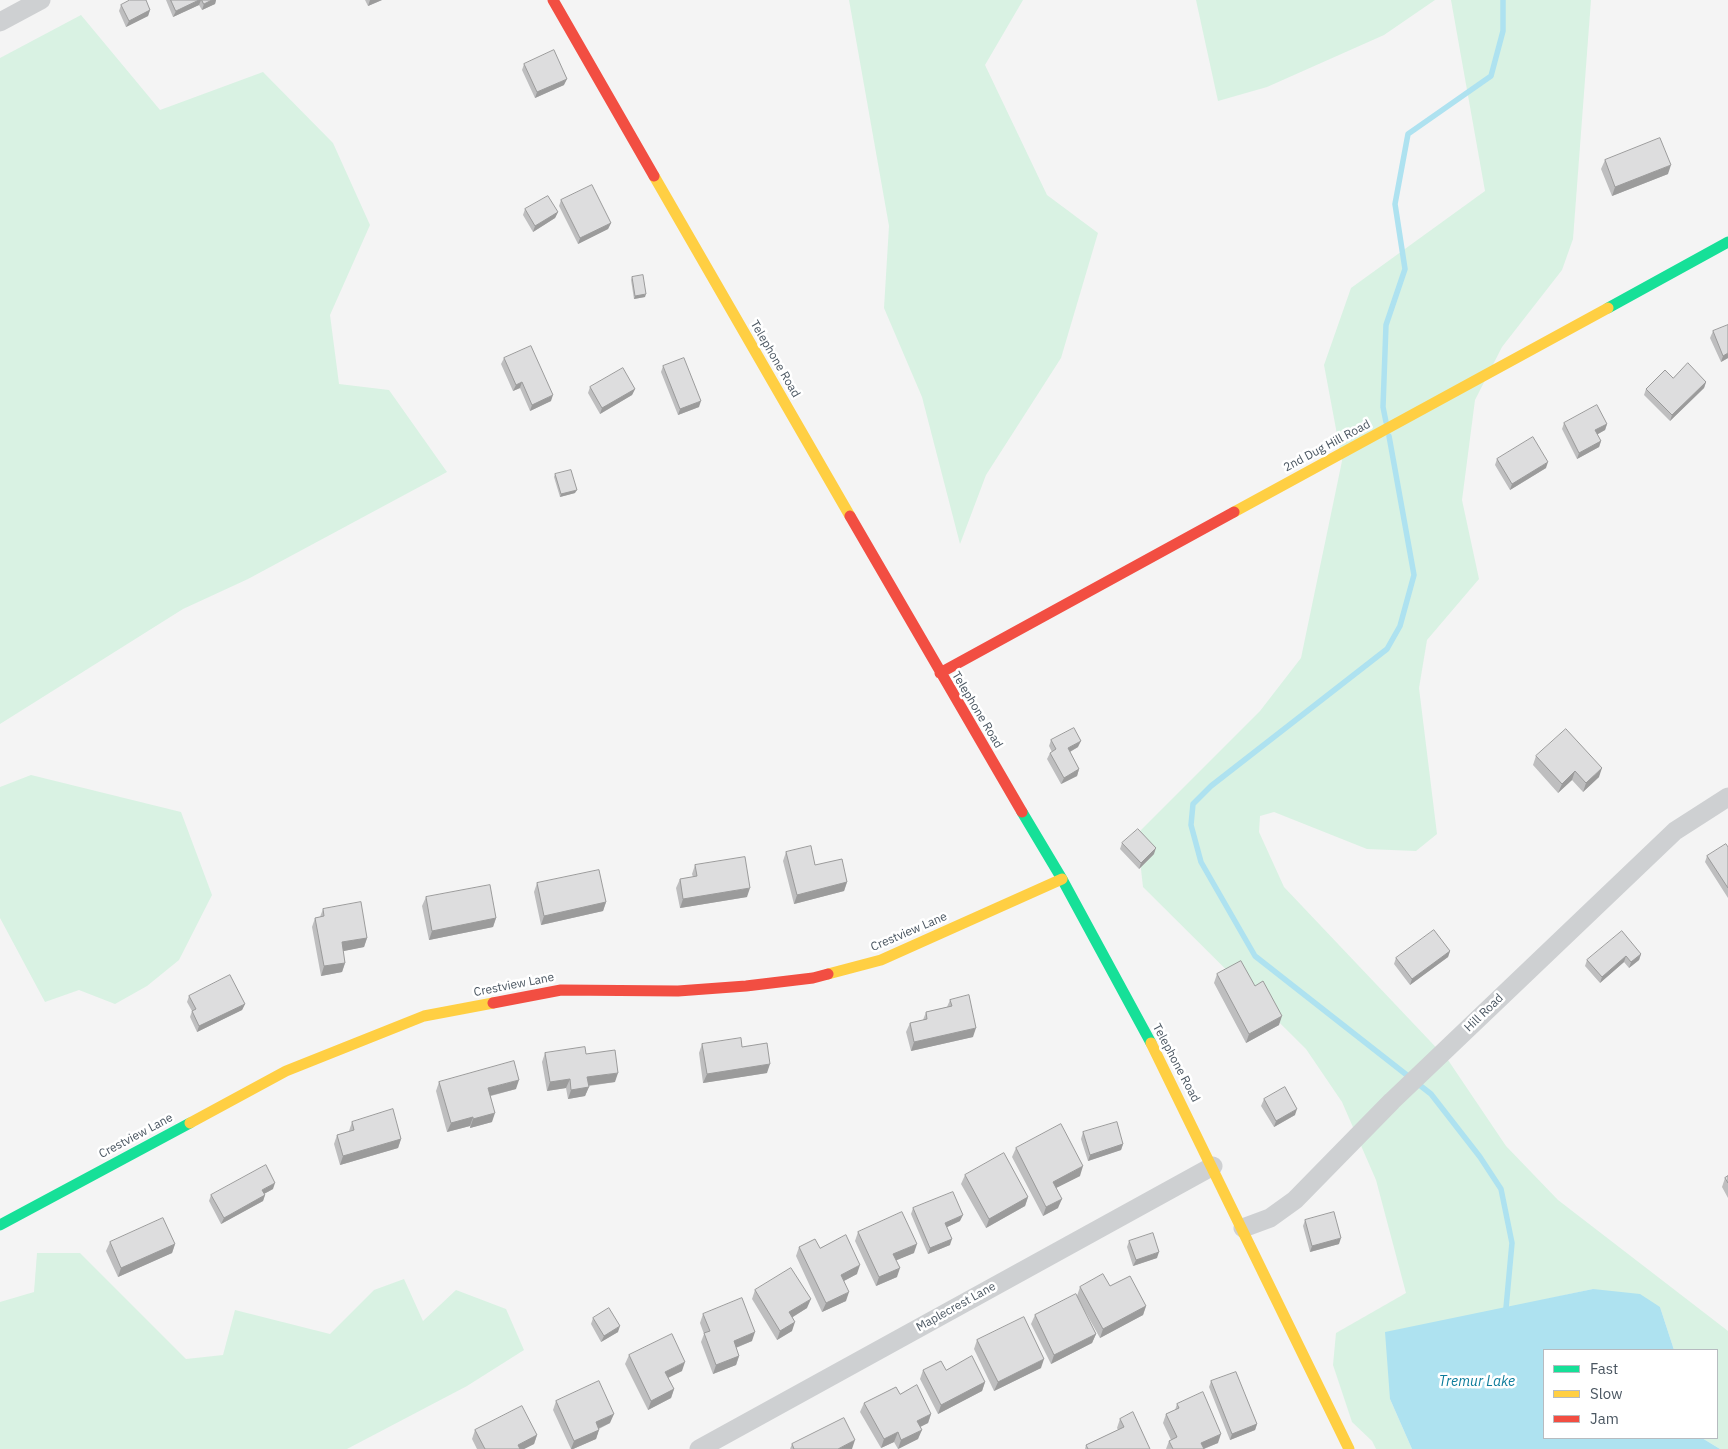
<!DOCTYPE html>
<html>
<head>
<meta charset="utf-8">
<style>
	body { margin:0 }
	#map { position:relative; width:1728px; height:1449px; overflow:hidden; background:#f4f4f4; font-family:"IBM Plex Sans",sans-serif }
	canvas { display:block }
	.legend { position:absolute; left:1543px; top:1349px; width:175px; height:90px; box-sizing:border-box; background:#fff; border:1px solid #b7bbc0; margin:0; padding:6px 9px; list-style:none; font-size:15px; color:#4a5661 }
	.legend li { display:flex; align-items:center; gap:10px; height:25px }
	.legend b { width:25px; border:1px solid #b7bbc0 }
</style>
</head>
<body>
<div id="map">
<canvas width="1728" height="1449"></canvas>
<ul class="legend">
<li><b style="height:6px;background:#16e098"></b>Fast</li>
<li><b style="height:6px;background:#ffcf43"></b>Slow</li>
<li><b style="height:6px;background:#f24e42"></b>Jam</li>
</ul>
</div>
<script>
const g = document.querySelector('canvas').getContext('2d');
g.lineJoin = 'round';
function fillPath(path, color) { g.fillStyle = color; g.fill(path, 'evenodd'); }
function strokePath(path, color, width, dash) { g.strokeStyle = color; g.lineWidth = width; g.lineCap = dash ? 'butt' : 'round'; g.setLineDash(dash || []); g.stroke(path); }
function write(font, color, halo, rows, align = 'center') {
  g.font = font + ' "IBM Plex Sans",sans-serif'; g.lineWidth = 5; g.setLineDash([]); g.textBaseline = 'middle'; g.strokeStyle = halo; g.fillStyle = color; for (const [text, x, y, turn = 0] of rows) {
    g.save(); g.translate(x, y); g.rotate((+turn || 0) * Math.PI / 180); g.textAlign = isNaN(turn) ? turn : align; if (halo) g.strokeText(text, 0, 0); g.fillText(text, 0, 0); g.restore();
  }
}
const green = new Path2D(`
	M849 0H1023L985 65 1047 195 1098 233 1061 358 986 475 960 544 922 397 884 308 889 226Z
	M1196 0H1435L1384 35 1267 87 1218 101Z
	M1451 0H1591L1573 239 1562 270 1502 347 1475 400 1462 500 1479 579 1427 640 1419 688 1437 834 1416 851 1367 849 1274 812 1260 816 1259 832 1284 887 1448 1060 1506 1146 1558 1200 1728 1331V1449H1720L1702 1438H1717V1350H1674L1660 1307 1593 1289 1506 1308 1390 1399 1412 1449H1376L1372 1441 1352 1422 1333 1365 1336 1333 1406 1293 1376 1180 1342 1102 1306 1049 1143 887 1137 834 1260 711 1301 658 1342 461 1324 365 1351 288 1485 191Z
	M81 15 160 110 263 72 333 143 370 225 330 315 339 384 389 390 447 472 248 579 183 609 0 724V58Z
	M31 775 181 812 212 895 179 960 147 986 115 1004 79 990 45 1002 0 918V787Z
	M37 1253H80L186 1359 223 1355 235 1310 330 1334 374 1290 404 1279 423 1321 456 1290 506 1309 524 1350 467 1386 347 1449H0V1302L34 1292Z`);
const water = new Path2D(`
	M1593 1289 1640 1294 1660 1307 1674 1350H1544V1438H1702L1720 1449H1412L1390 1399 1385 1332Z`);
const stream = new Path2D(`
	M1386 422 1383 407 1386 325 1405 269 1395 204 1408 134 1491 76 1503 31V0
	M1389 436 1414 575 1400 626 1387 649 1211 786 1193 804 1191 825 1201 862 1255 956 1431 1094 1480 1157 1501 1189 1512 1243 1506 1308`);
const street = new Path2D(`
	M0 22 41 0
	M1243 1228 1270 1218 1295 1200 1392 1101 1675 831 1728 797
	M699 1449 1213 1166`);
const fast = new Path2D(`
	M1608 308 1728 242
	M1022 812 1062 879 1151 1043
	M0 1225 190 1123`);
const slow = new Path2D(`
	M654 176 850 516
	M1234 512 1608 308
	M828 974 881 960 1062 879
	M1151 1043 1349 1449
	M190 1123 286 1071 424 1016 493 1003`);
const jam = new Path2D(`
	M553 0 654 176
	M850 516 1022 812
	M940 673 1234 512
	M493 1003 561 990 678 991 746 986 813 978 828 974`);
const wall = new Path2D(`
	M166 0H216L215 4 202 10 199 5 173 17Z
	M365 0H382L368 6Z
	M121 5 150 10 148 16 126 27 119 11Z
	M524 64 564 85 535 98 522 70Z
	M1605 160 1668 174 1612 196 1601 169Z
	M561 200 611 223 608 229 578 244 559 206Z
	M525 209 558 212 555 218 533 232 523 215Z
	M632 277 645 297 634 299 631 280Z
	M1713 331 1728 358 1721 362 1710 338Z
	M504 358 551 401 530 411 520 388 513 391 501 364Z
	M663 366 699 407 678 415 661 372Z
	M1673 378 1706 382 1704 388 1670 421 1644 395 1646 389Z
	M590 387 635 389 632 395 600 414 588 393Z
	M1564 423 1607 424 1605 430 1597 434 1601 441 1599 447 1577 459 1562 429Z
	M1497 459 1546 468 1510 490 1495 465Z
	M555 474 575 493 560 497 554 477Z
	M1051 740 1078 747 1070 752 1079 769 1077 776 1061 784 1047 759 1050 753 1052 752 1049 746Z
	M1536 756 1599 777 1583 792 1572 780 1558 793 1533 765Z
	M1122 843 1154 854 1139 869 1120 849Z
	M1728 847V898L1705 862 1707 856Z
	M786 852 815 865 847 882 844 891 794 904 783 861Z
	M695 865 747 897 680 908 676 888 680 879 693 877 692 874Z
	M537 883 606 902 603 911 541 925 534 892Z
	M426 897 496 918 493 927 429 940 422 906Z
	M323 909 367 938 364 947 343 951 345 963 342 972 321 976 312 927 315 918 320 917Z
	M1450 951 1448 957 1410 985 1394 964 1396 958Z
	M1641 954 1639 960 1629 968 1624 962 1600 983 1585 966 1587 960Z
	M1217 974 1255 986 1279 1025 1246 1043 1214 983Z
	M189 996 245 1004 242 1010 197 1032 190 1017 192 1011 187 1002Z
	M950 1000 973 1037 911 1051 906 1032 910 1023 923 1020 926 1012 947 1007Z
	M702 1044 742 1047 767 1073 703 1083 699 1053Z
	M545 1053 586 1054 615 1082 589 1086 585 1096 568 1099 566 1088 547 1091 542 1062Z
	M439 1082 516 1089 491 1096 492 1122 470 1128V1126L447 1132 436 1091Z
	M1264 1099 1295 1115 1274 1127 1261 1106Z
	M352 1122 401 1139 398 1148 340 1165 334 1144 337 1135 349 1132V1131Z
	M1083 1132 1123 1144 1121 1150 1088 1161 1081 1139Z
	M1016 1148 1080 1176 1056 1188 1058 1208 1043 1216 1012 1157Z
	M965 1175 1028 1197 1025 1206 986 1228 961 1184Z
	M1728 1176V1198L1722 1187 1725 1178Z
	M273 1189 264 1194 265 1195 263 1201 221 1224 209 1201 211 1195Z
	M913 1208 960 1221 947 1227 950 1245 928 1254 911 1214Z
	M1305 1220 1339 1244 1310 1252 1303 1226Z
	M858 1232 914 1253 896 1260 897 1277 876 1286 855 1241Z
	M1129 1241 1157 1258 1133 1266 1127 1247Z
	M110 1242 175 1244 172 1253 118 1277 106 1251Z
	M799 1247 820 1248 857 1274 844 1281 846 1301 822 1312 796 1256Z
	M1110 1286 1146 1306 1143 1315 1100 1338 1077 1297 1096 1334 1092 1343 1051 1364 1031 1324 1035 1315 1077 1296 1080 1287Z
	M755 1290 807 1308 793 1317 792 1331 777 1340 752 1299Z
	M703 1314 752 1341 736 1348 739 1356 736 1365 713 1374 701 1342 704 1334 700 1323Z
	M593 1318 618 1332 601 1342 591 1324Z
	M977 1340 1041 1368 994 1391 974 1349Z
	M629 1355 682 1371 668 1377 674 1389 671 1398 648 1410 625 1364Z
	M923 1370H946L985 1382 982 1391 938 1414 920 1379Z
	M1211 1381 1257 1424 1255 1430 1230 1440 1209 1387Z
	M900 1394 931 1414 928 1423 920 1427 918 1439 898 1449 894 1442 881 1448 860 1412 864 1403Z
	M556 1401 610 1423 599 1429 596 1439 573 1449H571L553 1410Z
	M1177 1404 1218 1443 1204 1449H1166L1169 1441 1171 1440 1163 1423 1166 1414 1175 1410Z
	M1120 1419 1150 1449H1085L1086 1445 1118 1430 1117 1428Z
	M475 1430 537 1435 534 1444 524 1449H477L472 1439Z
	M792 1444 852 1449H790Z`);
const shadedWall = new Path2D(`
	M199 0H201L199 5 173 17 176 11Z
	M212 0H216L215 4 202 10 204 4Z
	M370 0H382L368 6Z
	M150 10 148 16 126 27 129 21Z
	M567 79 564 85 535 98 537 92Z
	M1671 165 1668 174 1612 196 1615 187Z
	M558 212 555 218 533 232 535 226Z
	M611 223 608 229 578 244 580 238Z
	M646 294 645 297 634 299 635 296Z
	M1728 353V358L1721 362 1723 356Z
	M522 382 520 388 513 391 516 385Z
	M1706 382 1704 388 1670 421 1672 415Z
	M635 389 632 395 600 414 602 408Z
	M553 395 551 401 530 411 532 405Z
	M701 401 699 407 678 415 680 409Z
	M1607 424 1605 430 1593 437 1595 430Z
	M1601 441 1599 447 1577 459 1579 453Z
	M1548 462 1546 468 1510 490 1512 484Z
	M577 490 575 493 560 497 561 494Z
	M1081 741 1078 747 1066 754 1068 748Z
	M1602 768 1599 777 1583 792 1586 783Z
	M1079 769 1077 776 1061 784 1064 778Z
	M1575 771 1572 780 1558 793 1562 784Z
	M1156 848 1154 854 1139 869 1141 863Z
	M847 882 844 891 794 904 797 895Z
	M750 888 747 897 680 908 683 899Z
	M606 902 603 911 541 925 544 916Z
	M496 918 493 927 429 940 432 931Z
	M367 938 364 947 339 952 342 942Z
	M1450 951 1448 957 1410 985 1412 979Z
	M1641 954 1639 960 1629 968 1631 962Z
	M1626 956 1624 962 1600 983 1602 977Z
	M345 963 342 972 321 976 324 966Z
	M245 1004 242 1010 197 1032 199 1026Z
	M1282 1016 1279 1025 1246 1043 1249 1034Z
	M976 1028 973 1037 911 1051 914 1042Z
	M770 1064 767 1073 703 1083 707 1074Z
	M618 1073 615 1082 584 1086 587 1077Z
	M570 1079 566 1088 547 1091 550 1082Z
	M519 1080 516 1089 485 1097 488 1088Z
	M589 1087 585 1096 568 1099 571 1090Z
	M1297 1109 1295 1115 1274 1127 1276 1121Z
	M495 1113 492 1122 470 1128 473 1119Z
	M473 1117 470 1126 447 1132 451 1123Z
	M401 1139 398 1148 340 1165 343 1156Z
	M1123 1144 1121 1150 1088 1161 1090 1155Z
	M1083 1166 1080 1176 1050 1191 1053 1182Z
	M275 1183 273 1189 260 1196 262 1190Z
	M265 1195 263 1201 221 1224 224 1218Z
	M1028 1197 1025 1206 986 1228 989 1219Z
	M1062 1199 1058 1208 1043 1216 1046 1207Z
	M963 1215 960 1221 943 1229 945 1223Z
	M1341 1238 1339 1244 1310 1252 1312 1246Z
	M952 1239 950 1245 928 1254 930 1248Z
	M175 1244 172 1253 118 1277 121 1268Z
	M917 1244 914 1253 890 1263 893 1254Z
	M1159 1252 1157 1258 1133 1266 1136 1260Z
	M860 1265 857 1274 838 1284 841 1275Z
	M900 1268 897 1277 876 1286 879 1277Z
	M849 1292 846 1301 822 1312 826 1303Z
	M811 1299 807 1308 786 1321 789 1312Z
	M1146 1306 1143 1315 1100 1338 1103 1329Z
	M795 1322 792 1331 777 1340 780 1331Z
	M620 1326 618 1332 601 1342 604 1336Z
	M755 1332 752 1341 730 1350 734 1341Z
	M1096 1334 1092 1343 1051 1364 1054 1355Z
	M739 1356 736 1365 713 1374 716 1365Z
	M1044 1359 1041 1368 994 1391 998 1382Z
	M685 1362 682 1371 662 1381 665 1372Z
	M985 1382 982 1391 938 1414 941 1405Z
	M674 1389 671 1398 648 1410 651 1401Z
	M614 1414 610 1423 593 1431 596 1422Z
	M931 1414 928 1423 914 1430 917 1421Z
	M1257 1424 1255 1430 1230 1440 1232 1434Z
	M599 1430 596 1439 573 1449H571L574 1441Z
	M922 1430 918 1439 898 1449 901 1440Z
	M898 1432 894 1442 881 1448 884 1439Z
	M1221 1434 1218 1443 1203 1449 1201 1443Z
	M537 1435 534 1444 524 1449H516L518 1445Z
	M855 1440 852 1449H838Z`);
const building = new Path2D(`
	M130 0H146L150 10 129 21 121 5Z
	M171 0H199L176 11Z
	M202 0H212L204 4Z
	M554 50 567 79 537 92 524 64Z
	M1660 138 1671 165 1615 187 1605 160Z
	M592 185 611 223 580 238 561 200Z
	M548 196 558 212 535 226 525 209Z
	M643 275 646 294 635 296 632 277Z
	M1728 325V353L1723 356 1713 331Z
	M531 346 553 395 532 405 522 382 516 385 504 358Z
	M684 358 701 401 680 409 663 366Z
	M1688 363 1706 382 1672 415 1646 389 1665 370 1673 378Z
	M623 368 635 389 602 408 590 387Z
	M1597 405 1607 424 1595 430 1601 441 1579 453 1564 423Z
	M1533 437 1548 462 1512 484 1497 459Z
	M571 470 577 490 561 494 555 474Z
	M1074 728 1081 741 1068 748 1079 769 1064 778 1050 753 1056 749 1051 740Z
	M1566 729 1602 768 1586 783 1575 771 1562 784 1536 756Z
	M1138 829 1156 848 1141 863 1122 843Z
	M1726 844 1728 847V888L1707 856Z
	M811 846 815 865 842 859 847 882 797 895 786 852Z
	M745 857 750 888 683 899 680 879 697 876 695 865Z
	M599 870 606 902 544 916 537 883Z
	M490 885 496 918 432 931 426 897Z
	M361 902 367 938 342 942 345 963 324 966 315 918 324 916 323 909Z
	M1434 930 1450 951 1412 979 1396 958Z
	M1622 931 1641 954 1631 962 1626 956 1602 977 1587 960Z
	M1241 961 1255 986 1263 981 1282 1016 1249 1034 1217 974Z
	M230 975 245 1004 199 1026 192 1011 196 1009 189 996Z
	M969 995 976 1028 914 1042 910 1023 927 1019 926 1012 952 1006 950 1000Z
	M741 1038 742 1047 767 1043 770 1064 707 1074 702 1044Z
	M585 1047 586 1054 615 1050 618 1073 587 1077 589 1087 571 1090 570 1079 550 1082 545 1053Z
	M514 1061 519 1080 488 1088 495 1113 473 1119V1117L451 1123 439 1082Z
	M1285 1087 1297 1109 1276 1121 1264 1099Z
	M393 1109 401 1139 343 1156 337 1135 354 1130 352 1122Z
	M1117 1122 1123 1144 1090 1155 1083 1132Z
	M1061 1124 1083 1166 1053 1182 1062 1199 1046 1207 1016 1148Z
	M1004 1153 1028 1197 989 1219 965 1175Z
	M266 1165 275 1183 262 1190 265 1195 224 1218 211 1195Z
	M1728 1176V1183L1725 1178Z
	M953 1192 963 1215 945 1223 952 1239 930 1248 913 1208Z
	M902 1212 917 1244 893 1254 900 1268 879 1277 858 1232Z
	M1334 1212 1341 1238 1312 1246 1305 1220Z
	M163 1218 175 1244 121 1268 110 1242Z
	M1153 1233 1159 1252 1136 1260 1129 1241Z
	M846 1235 860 1265 841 1275 849 1292 826 1303 799 1247 815 1239 820 1248Z
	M791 1268 811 1299 789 1312 795 1322 780 1331 755 1290Z
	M1103 1274 1110 1286 1130 1276 1146 1306 1103 1329 1080 1287Z
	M1076 1294 1096 1334 1054 1355 1035 1315Z
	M742 1298 755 1332 734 1341 739 1356 716 1365 704 1333 710 1331 703 1314Z
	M609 1308 620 1326 604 1336 593 1318Z
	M1024 1317 1044 1359 998 1382 977 1340Z
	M672 1334 685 1362 665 1372 674 1389 651 1401 629 1355Z
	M972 1356 985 1382 941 1405 923 1370 941 1361 946 1370Z
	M1236 1372 1257 1424 1232 1434 1211 1381Z
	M599 1381 614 1414 596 1422 599 1430 574 1441 556 1401Z
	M917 1385 931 1414 917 1421 922 1430 901 1440 898 1432 884 1439 864 1403 896 1387 900 1394Z
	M1203 1392 1221 1434 1201 1443 1204 1449H1173L1169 1441 1177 1437 1166 1414 1179 1408 1177 1404Z
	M522 1406 537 1435 518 1445 520 1449H485L475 1430Z
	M1133 1412 1150 1449H1088L1086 1445 1124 1427 1120 1419Z
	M844 1418 855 1440 838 1449H794L792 1444Z`);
const streetNames = [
	["Telephone Road",775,359,60],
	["2nd Dug Hill Road",1327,446,-28],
	["Telephone Road",977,710,59],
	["Crestview Lane",909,932,-23],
	["Crestview Lane",514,985,-11],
	["Hill Road",1484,1013,-44],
	["Telephone Road",1176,1063,62],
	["Crestview Lane",136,1136,-28],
	["Maplecrest Lane",956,1307,-29]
];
const waterNames = [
	["Tremur Lake",1477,1382]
];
fillPath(green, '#d9f2e3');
fillPath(water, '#aee2f0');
strokePath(stream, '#aee2f0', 5.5);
strokePath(street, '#ced0d2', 19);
strokePath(fast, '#16e098', 11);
strokePath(slow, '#ffcf43', 11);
strokePath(jam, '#f24e42', 11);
fillPath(wall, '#bebebf');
fillPath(shadedWall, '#9b9b9b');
fillPath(building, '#ddddde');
strokePath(building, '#9b9b9b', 1);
write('12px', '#4a5661', '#fff', streetNames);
write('italic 14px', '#0c7c9b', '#fff', waterNames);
</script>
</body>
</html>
